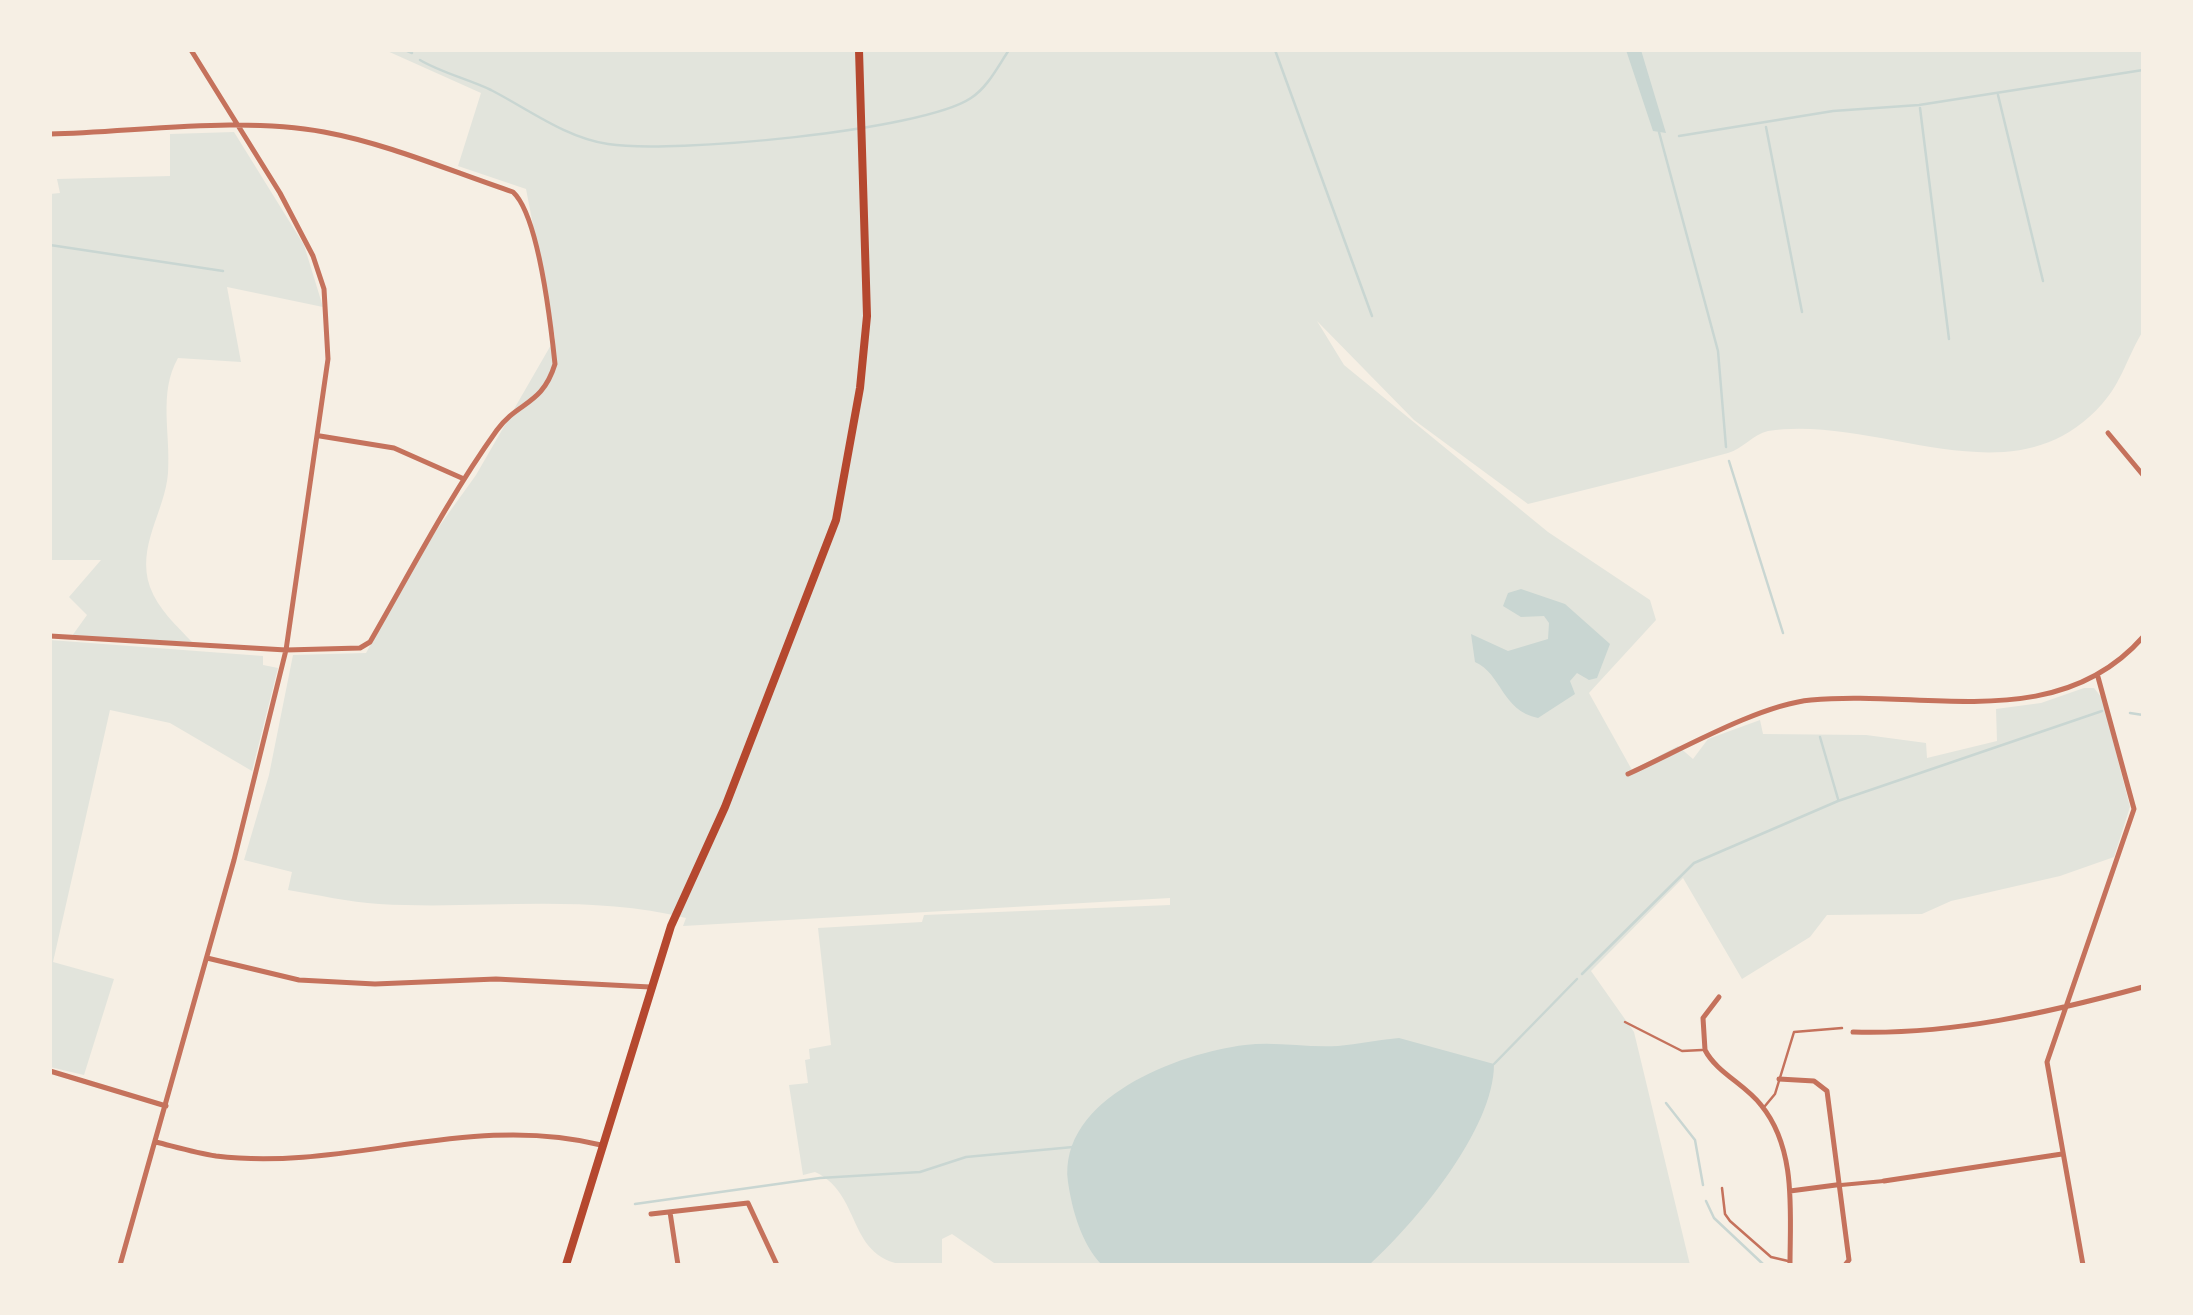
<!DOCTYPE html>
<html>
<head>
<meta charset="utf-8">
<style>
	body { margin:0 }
	#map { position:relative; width:2193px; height:1315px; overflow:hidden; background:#f6efe4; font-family:"Roboto Condensed",sans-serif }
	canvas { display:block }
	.frame { position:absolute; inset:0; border:52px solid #f6efe4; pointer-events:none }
</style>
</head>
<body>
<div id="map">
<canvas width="2193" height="1315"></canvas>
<div class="frame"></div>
</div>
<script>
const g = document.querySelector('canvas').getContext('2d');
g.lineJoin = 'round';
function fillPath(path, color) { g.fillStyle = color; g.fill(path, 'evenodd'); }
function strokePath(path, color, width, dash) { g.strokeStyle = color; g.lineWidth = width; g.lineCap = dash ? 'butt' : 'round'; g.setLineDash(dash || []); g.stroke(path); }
const green = new Path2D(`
	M385 50H2143V331C2128 355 2122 382 2102 404 2013 505 1881 414 1768 431 1753 434 1743 449 1728 453 1662 471 1595 487 1528 504L1414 420 1317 321 1344 365 1548 532 1650 600 1656 620 1589 693 1632 770 1678 746 1693 759 1708 739 1760 720 1763 734 1866 735 1926 743 1927 758 1997 741 1996 709 2041 703 2084 688H2094L2102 698 2130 807 2114 857 2060 876 1951 901 1922 914 1827 915 1810 937 1742 979 1683 878 1591 971 1634 1032 1690 1265H997L952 1234 942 1239V1264C838 1279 871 1198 815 1172L803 1175 789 1085 808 1083 805 1060 810 1059 809 1049 831 1045 818 928 922 922 924 915 1170 905V898L683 926 686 918C584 893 481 910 379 904 349 902 318 895 288 890L292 872 244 860 269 775 293 655 366 653 420 553 476 475 555 338 526 189 458 166 481 93Z
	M234 132 304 245 323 307 227 287 241 362 178 358C158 393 171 434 168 473 165 512 136 546 150 587 158 609 176 625 192 642L72 636 87 615 69 597 101 560H50V194L60 193 57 179 170 176V134Z
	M50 640 263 656V665L278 668 252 771 170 723 110 710 53 962 114 979 84 1075 50 1067Z`);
const water = new Path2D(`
	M1626 50H1641L1666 133 1653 131Z
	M1521 589 1565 604 1610 644 1597 678 1589 680 1577 673 1570 681 1575 694 1538 718C1502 711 1502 674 1475 662L1471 634 1508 651 1548 639 1549 623 1544 616 1521 617 1503 606 1508 593Z
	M1399 1038 1494 1064C1494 1129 1417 1221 1369 1265H1102C1082 1245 1072 1210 1068 1182 1058 1098 1179 1053 1245 1045 1276 1041 1307 1048 1338 1046 1358 1044 1378 1040 1399 1038Z`);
const stream = new Path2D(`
	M405 50 412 53
	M1275 50 1372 316
	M420 60C442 73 468 79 491 90 528 109 566 138 608 144 671 154 922 131 971 98 988 87 998 66 1009 50
	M1998 95 2043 281
	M1920 108 1949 339
	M1766 127 1802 312
	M1659 132 1718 351 1726 447
	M1679 136 1833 111 1919 105 2143 70
	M50 245 223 271
	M1729 461 1783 633
	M2130 713 2143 715
	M1820 737 1838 799
	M1582 974 1694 863 1838 801 2102 711
	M1494 1064 1577 979
	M1666 1103 1695 1140 1703 1185
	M1706 1201 1714 1218 1764 1265
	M635 1204 820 1178 920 1172 966 1157 1073 1147`);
const service = new Path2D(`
	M1625 1022 1682 1051 1702 1050
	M1765 1106 1775 1094 1794 1032 1842 1028
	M1722 1188 1725 1214 1730 1221 1771 1257 1788 1261`);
const pedestrian = new Path2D(`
	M1841 1185 1884 1181`);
const minor = new Path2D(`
	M50 134C137 132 239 116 324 132 389 144 450 171 513 192 539 216 551 326 555 364 542 406 518 401 497 430 449 497 411 571 370 642L360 648 286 650 50 636
	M2108 433 2143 475
	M320 436 394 448 464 479
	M1628 774C1677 752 1758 705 1811 700 1924 689 2057 735 2143 637
	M207 958 299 980 375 984 496 979 650 987
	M1719 997 1703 1018 1705 1050C1717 1073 1745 1084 1761 1105 1797 1149 1790 1212 1790 1265
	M1853 1032C1952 1035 2047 1013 2143 987
	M50 1071 166 1106
	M1779 1079 1814 1081 1827 1091 1849 1260 1845 1265
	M156 1142C176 1147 196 1153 216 1156 346 1172 469 1112 601 1145
	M1884 1181 2062 1154
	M1790 1191 1836 1185
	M670 1212 678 1265
	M651 1214 748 1203 777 1265
	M120 1265 234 860 286 650 328 359 324 289 313 256 280 193 191 50
	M2083 1265 2047 1062 2134 809 2098 677`);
const secondary = new Path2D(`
	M566 1265 671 926 725 807 836 520 860 388 867 316 859 50`);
fillPath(green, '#e2e4dc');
fillPath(water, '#c9d6d2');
strokePath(stream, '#c9d6d2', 2.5);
strokePath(service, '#c5725c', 2.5);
strokePath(pedestrian, '#c5725c', 4);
strokePath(minor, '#c5725c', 5);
strokePath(secondary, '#b5482f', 8);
</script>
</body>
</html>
